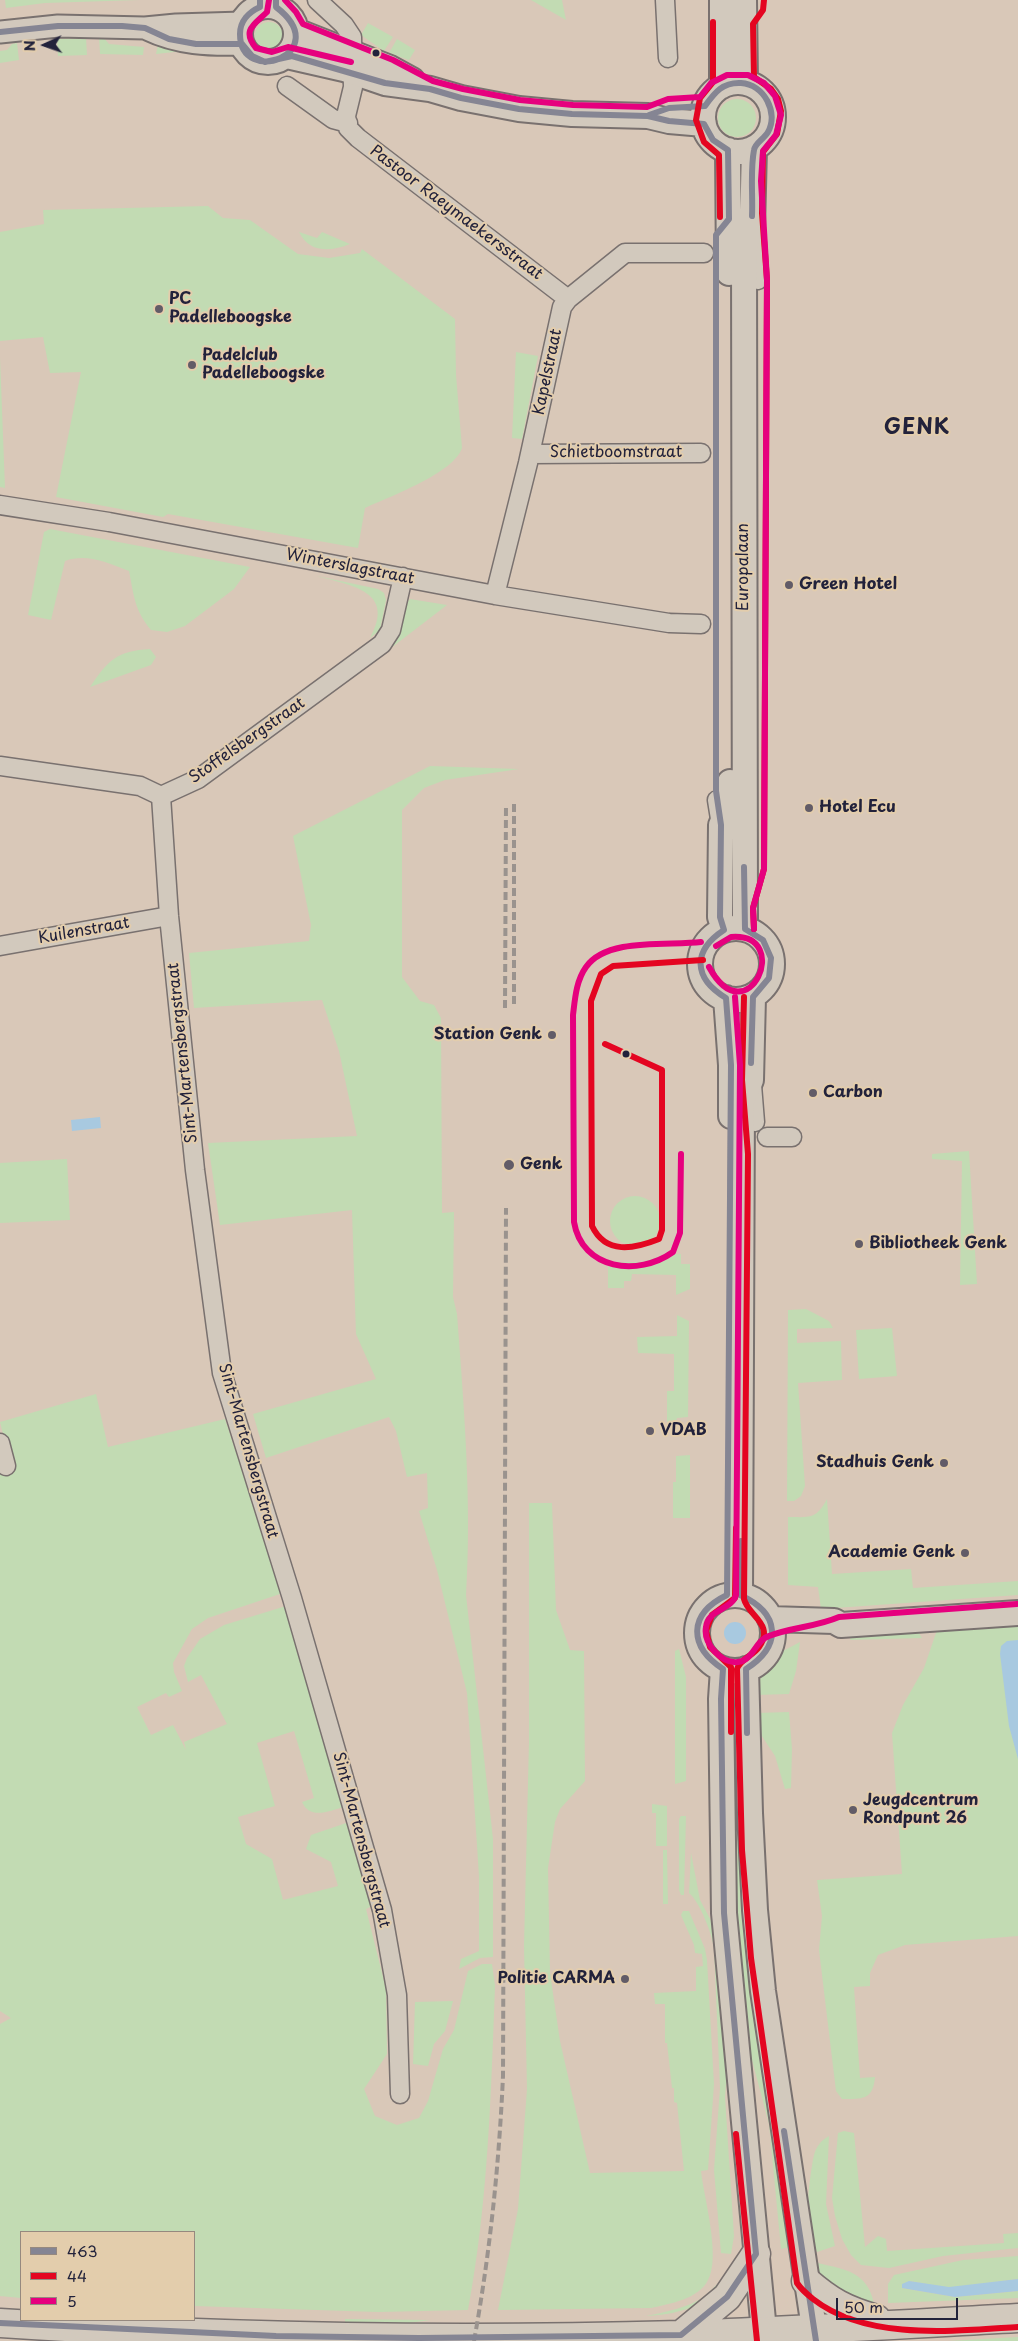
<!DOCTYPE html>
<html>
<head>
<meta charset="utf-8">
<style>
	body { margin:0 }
	#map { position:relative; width:1018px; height:2341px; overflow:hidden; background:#d9c8b8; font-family:"Playpen Sans",sans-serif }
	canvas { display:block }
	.legend { position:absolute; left:20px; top:2231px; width:175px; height:90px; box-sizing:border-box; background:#e3cdac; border:1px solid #96897f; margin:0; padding:6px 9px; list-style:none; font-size:15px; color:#22223b }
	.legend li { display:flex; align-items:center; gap:10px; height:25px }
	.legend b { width:25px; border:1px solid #96897f }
	.north { position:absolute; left:20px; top:20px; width:50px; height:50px; -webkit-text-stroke:4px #e3cdac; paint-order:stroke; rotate:267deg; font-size:14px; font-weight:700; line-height:20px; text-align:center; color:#22223b }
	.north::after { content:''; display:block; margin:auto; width:18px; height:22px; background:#22223b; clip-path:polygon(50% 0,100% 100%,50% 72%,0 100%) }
	.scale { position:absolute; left:836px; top:2298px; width:122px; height:22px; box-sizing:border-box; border:2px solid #22223b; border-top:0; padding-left:6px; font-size:15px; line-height:18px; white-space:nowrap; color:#22223b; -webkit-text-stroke:4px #e3cdac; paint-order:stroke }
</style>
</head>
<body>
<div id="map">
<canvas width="1018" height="2341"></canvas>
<ul class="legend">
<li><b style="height:6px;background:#858593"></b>463</li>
<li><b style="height:6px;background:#e40521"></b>44</li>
<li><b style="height:6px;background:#e6007e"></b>5</li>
</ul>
<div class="north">N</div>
<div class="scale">50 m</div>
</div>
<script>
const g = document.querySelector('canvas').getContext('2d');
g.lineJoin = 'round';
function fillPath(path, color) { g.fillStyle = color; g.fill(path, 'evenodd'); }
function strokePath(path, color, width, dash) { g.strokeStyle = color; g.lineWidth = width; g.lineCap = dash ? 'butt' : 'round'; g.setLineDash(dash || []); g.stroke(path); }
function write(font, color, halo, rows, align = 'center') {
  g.font = font + ' "Playpen Sans",sans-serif'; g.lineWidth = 4; g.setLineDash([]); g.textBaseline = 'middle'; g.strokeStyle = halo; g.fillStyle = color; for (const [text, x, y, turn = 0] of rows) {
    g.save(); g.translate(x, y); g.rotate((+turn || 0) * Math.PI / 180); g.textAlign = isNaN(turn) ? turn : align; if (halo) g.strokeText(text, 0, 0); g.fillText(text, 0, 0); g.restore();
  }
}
const green = new Path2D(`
	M5 0H139L45 3 6 8Z
	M531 0H562L566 20Z
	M255 36a14 14 0 1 1 28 0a14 14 0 1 1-28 0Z
	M368 23 393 37 384 51 361 35Z
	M99 37H103L109 44 144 47 143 55 100 54Z
	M86 38 87 55 58 56 57 39Z
	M397 39 415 50 409 60 389 53Z
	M17 43 19 60 0 63V51L7 50 12 44Z
	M158 45 192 50 156 54Z
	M718 118a19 19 0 1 1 38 0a19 19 0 1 1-38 0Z
	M208 206 223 218 250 220 298 254 329 258 360 253 362 249 455 319 456 375 462 448C454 473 389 497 365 508L358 548 168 514 163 517 56 497 81 372 50 373 43 337 0 341V232L44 224 43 210Z
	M299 232 317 238 322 232 350 244C330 252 309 253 299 232Z
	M516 352 538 356 522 439 512 438Z
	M0 357 5 488 0 487Z
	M50 529 250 567 234 589 185 626 167 632 151 630C134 609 134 596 129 571 108 563 87 553 65 561L51 620 28 615 44 532Z
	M317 576 378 589 384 593 386 600 380 630 370 638C396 591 352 586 317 576Z
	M410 599 447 605 391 648 401 625 407 602Z
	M150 649 156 657 151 665 90 687C108 660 117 651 150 649Z
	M430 766 519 769 445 780 424 788 402 810V977L420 1001 434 1005 441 1018 442 1213 454 1212 453 1297 457 1314C464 1408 472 1502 466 1595L493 1839V1957L480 1958 459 1969 461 1959 479 1951V1876L467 1693 437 1570 419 1511 428 1508 427 1473 407 1477 396 1431 389 1417 266 1458 253 1414 376 1379 356 1334 352 1210 220 1225 208 1143 357 1136 339 1051 322 1000 194 1008 189 953 309 941 311 925 293 836Z
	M969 1151 977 1284 960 1285 962 1161 932 1159V1154Z
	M67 1159 70 1220 0 1223V1163Z
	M610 1221a25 25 0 1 1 50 0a25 25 0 1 1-50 0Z
	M667 1254H681V1264H690V1289L676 1295V1275L632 1274 631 1281H624V1288H608V1265L611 1262H642Z
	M806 1309 829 1321 833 1328 797 1329V1343L841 1341 842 1380 798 1383 805 1486 801 1496 794 1501H787L788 1310Z
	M677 1315 689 1321 688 1417 677 1418 674 1428 667 1425V1391H674V1354L638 1353 637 1337 677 1336Z
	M892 1328 897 1376 859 1379 856 1330Z
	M96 1394 108 1447 225 1419 283 1593 208 1618 192 1629 173 1663 174 1672 182 1691 169 1697 166 1693 137 1707 151 1735 173 1725 186 1750 184 1742 227 1724 201 1675 188 1682 184 1666 187 1658 200 1639 224 1625 286 1606 344 1807C329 1811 310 1820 302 1802L314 1798 294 1731 257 1743 275 1806 238 1817 246 1844 272 1859 283 1900 338 1886 331 1862 306 1849 311 1835 349 1822 372 1906 366 1909 386 1989 387 2054 364 2089 375 2116 397 2125 419 2118 428 2101 443 2049 454 2030 468 1971 482 1964H492L495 1986C491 2095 488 2203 468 2310L378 2312 194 2306V2232H21V2298L0 2296V2024L11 2018 0 2011V1467L11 1466 0 1422Z
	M690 1455V1518H673V1482H676V1456Z
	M827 1499 832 1574 911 1569 913 1588 1018 1581V1595L821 1609 818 1587 788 1585V1517C809 1517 816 1520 827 1499Z
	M529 1503H552L556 1610 570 1650 584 1651 585 1781 560 1809 555 1822 548 1868 550 1973 560 2041 590 2173 684 2171 677 2103 674 2102V2088H672L667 2043H665V2004H655L654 1993 696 1991V1967L703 1966 702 1954 695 1953 694 1945 681 1915 683 1911H689L705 1949 707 1960 714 2084 708 2170 701 2171C704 2198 721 2257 708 2280 699 2299 669 2304 651 2308L498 2310 518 2209 527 2089 524 1946 529 1742Z
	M1018 1621V1936L905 1945 878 1955 870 1973V1986L854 1987 860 2078 875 2077C873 2100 863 2099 842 2099L836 2091 819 1950 822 1916 817 1880 902 1874 892 1733 903 1705 924 1668 937 1630Z
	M917 1630 922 1638 850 1640 852 1634Z
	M800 1642 796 1671 789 1694 755 1695 757 1683 783 1651Z
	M679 1649 686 1677V1781L675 1784V1651Z
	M789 1712 792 1749 791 1788 785 1789 775 1756 756 1727 755 1713Z
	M731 1746H740L794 2246 781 2249 769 2124 748 2045 744 2010 737 1911Z
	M652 1804 667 1806V1846H656V1813H652Z
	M681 1816H686L684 1895H681L679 1890V1819Z
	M663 1850H667L668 1904H663Z
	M691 1853 700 1900 715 1928 729 2083 726 2084 725 2097 734 2236 731 2254 721 2253 714 2170 720 2088 714 1948C712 1934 700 1902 689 1893Z
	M453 2001 445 2031 434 2044 428 2066 413 2064 415 2002Z
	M844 2131 854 2133 865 2247 878 2236 886 2239 887 2251 1004 2243 1003 2234 1018 2233V2248L943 2256 889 2268 861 2265 851 2255 842 2239 835 2216 832 2198 838 2133Z
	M829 2136 826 2204 835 2246 817 2252C805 2226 807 2200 811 2172 813 2162 813 2151 820 2143 822 2140 826 2138 829 2136Z
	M1018 2256V2279L949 2288 909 2281 902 2288 955 2297 1018 2291V2298L888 2303V2284L894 2275 963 2260Z
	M817 2263C845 2269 868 2272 874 2304L865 2305 818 2276Z
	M722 2281C711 2308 671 2315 646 2316 665 2312 688 2308 705 2296 711 2292 714 2285 722 2281Z
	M345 2319 430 2320 396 2325 345 2328Z
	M1018 2337V2341H948Z`);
const water = new Path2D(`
	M100 1117 101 1128 72 1131 71 1120Z
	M724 1633a11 11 0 1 1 22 0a11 11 0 1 1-22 0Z
	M1018 1640V1759L1009 1726 1000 1654 1001 1646 1007 1641Z
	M1018 2279V2291L955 2297 902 2288V2284L909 2281 949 2287Z`);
const minor = new Path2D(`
	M317 0 344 25 352 37 353 87 346 116 348 128 358 138 568 299
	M665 0 668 58
	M287 86 333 119 348 123
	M753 235 758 280
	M530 454 701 453
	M0 505 109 522 495 595 669 623 701 624
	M495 595 528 463 562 307 568 299 625 253H704
	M0 766 140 786 161 796 198 779 382 644 391 630 403 577
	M161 796 169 916 195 1170 222 1373 292 1598 382 1910 397 1995 400 2094
	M717 800 721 825
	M0 946 169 916
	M752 1085 755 1122
	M767 1137H792
	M0 1443 6 1466`);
const tertiary = new Path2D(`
	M276 0V7
	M260 7V0
	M147 29C178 44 209 45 242 44
	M0 32 58 26 145 28 176 25 242 23`);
const secondary = new Path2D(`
	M722 0V86
	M744 0 745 82
	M240 34a28 28 0 1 1 56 0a28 28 0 1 1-56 0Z
	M296 31 390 68 412 80
	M287 56 344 69 385 83 430 89 461 98 519 109 572 114 648 116 669 121 704 124
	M703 117a35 35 0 1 1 70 0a35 35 0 1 1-70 0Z
	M728 150 729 273
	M700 964a36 36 0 1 1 72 0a36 36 0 1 1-72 0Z
	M745 929 744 248 752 229 754 148
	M724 930 720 917 721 825 730 809V782
	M726 998 731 1065V1116
	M740 1595 742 1100 751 1080 753 997
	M697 1633a38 38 0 1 1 76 0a38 38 0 1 1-76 0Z
	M770 1619 834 1621 841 1625 1018 1613
	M723 1669 721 1699 724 1913 764 2331
	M746 1669 750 1813 755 1910 763 1991 814 2328`);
const trunk = new Path2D(`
	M806 2281C830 2302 845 2310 876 2319
	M0 2323C226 2338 454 2341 681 2335 793 2331 906 2324 1018 2318
	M681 2335 727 2297 756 2254`);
const rail = new Path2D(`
	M514 804V1008
	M505 1008 506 804
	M474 2341C490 2253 499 2165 503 2076L506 1208`);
const bus1 = new Path2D(`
	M260 0V7C249 12 240 21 240 34 240 88 336 53 276 7V0
	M0 32 58 26H122L145 28 169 39 196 44H242
	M649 115 669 108 705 106C715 92 723 82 741 83 764 84 779 113 768 132 764 139 755 143 754 150 750 171 753 195 752 216
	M744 867 745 929 763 940 771 958 769 978 753 997 751 1063
	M741 1541 740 1595C780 1613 783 1645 746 1669L747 1733
	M784 2131 816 2341
	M0 2323 276 2336 419 2338 681 2335 727 2297 756 2254 724 1913 721 1699 723 1669C688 1646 688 1614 727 1595L731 1065 726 998C693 978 692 951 724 930L720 917 721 825 716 791V235L729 219 728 150 713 140 704 124 669 121 648 116 572 114 519 109 461 98 430 89 385 83 292 56 265 62 252 56 242 44`);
const bus2 = new Path2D(`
	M713 22V82L700 98 696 120 704 142 719 155 720 217
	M754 929 753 908 764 869 767 280 762 213 763 152 777 134 781 111 778 99 771 89 754 77 753 24 763 10 764 0
	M744 997 742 1080 748 1154 744 1599C748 1616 775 1624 759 1647 753 1656 740 1659 737 1669L742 1850 751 1958 797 2283C801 2289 808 2295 813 2299 867 2341 953 2331 1018 2327
	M605 1044 662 1070V1230L659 1239C634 1249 606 1255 592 1226L591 1001 601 974 613 966 703 960
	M731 1732V1667L710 1647 706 1631 712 1615 735 1598 736 1528
	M736 2134 757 2341`);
const bus3 = new Path2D(`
	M269 0 267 12C255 24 241 30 256 48L272 52 288 47 351 62
	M285 0 296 12 303 24 393 60 433 81 463 89 520 100 573 105 647 107 668 99 700 97 711 83 727 75H748L764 83 775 96 781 115 776 135 763 151 761 181 767 280 764 869 753 908 754 929
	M709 967C748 1038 794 932 731 937L716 946
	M735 997 740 1065 736 1595C732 1610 708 1609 706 1627 703 1643 721 1664 738 1662 754 1660 755 1640 769 1636 792 1627 816 1627 839 1617L1017 1604
	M681 1154 680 1233 673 1252C638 1277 582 1270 574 1222L573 1015C575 999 576 981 586 967 607 937 669 946 701 942`);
const markers = [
	[376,53,4.5,"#22223b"],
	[159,309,5,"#625c67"],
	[192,365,5,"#625c67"],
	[789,585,5,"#625c67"],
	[809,808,5,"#625c67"],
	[552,1035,5,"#625c67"],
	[626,1054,4.5,"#22223b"],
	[813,1093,5,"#625c67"],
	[509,1165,6,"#625c67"],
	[859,1244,5,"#625c67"],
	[650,1431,5,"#625c67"],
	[944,1463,5,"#625c67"],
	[965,1553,5,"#625c67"],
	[853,1810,5,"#625c67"],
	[625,1979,5,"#625c67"]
];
const streetNames = [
	["Pastoor Raeymaekersstraat",456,213,37],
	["Kapelstraat",548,372,-78],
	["Schietboomstraat",616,453],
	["Winterslagstraat",350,567,11],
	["Europalaan",744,567,-90],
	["Stoffelsbergstraat",247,741,-35],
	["Kuilenstraat",84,931,-10],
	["Sint-Martensbergstraat",183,1053,-96],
	["Sint-Martensbergstraat",248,1451,74],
	["Sint-Martensbergstraat",361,1840,75]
];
const poiNames = [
	["PC",169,300],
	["Padelleboogske",169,318],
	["Padelclub",202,356],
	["Padelleboogske",202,374],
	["Green Hotel",799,585],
	["Hotel Ecu",819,808],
	["Station Genk",542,1035,"right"],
	["Carbon",823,1093],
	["Genk",520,1165],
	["Bibliotheek Genk",869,1244],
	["VDAB",660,1431],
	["Stadhuis Genk",934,1463,"right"],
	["Academie Genk",955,1553,"right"],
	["Jeugdcentrum",863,1801],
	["Rondpunt 26",863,1819],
	["Politie CARMA",615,1979,"right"]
];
const districtNames = [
	["GENK",917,428]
];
fillPath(green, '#c2dbb3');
fillPath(water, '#a8c9e0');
strokePath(minor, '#79716f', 21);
strokePath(tertiary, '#79716f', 25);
strokePath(secondary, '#79716f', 28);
strokePath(trunk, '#79716f', 31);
strokePath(minor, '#d2c9bd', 18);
strokePath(tertiary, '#d2c9bd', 21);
strokePath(secondary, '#d2c9bd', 24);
strokePath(trunk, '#d2c9bd', 28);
strokePath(rail, '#9a938e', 4, [8, 4]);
strokePath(bus1, '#858593', 6);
strokePath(bus2, '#e40521', 6);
strokePath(bus3, '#e6007e', 6);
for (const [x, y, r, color] of markers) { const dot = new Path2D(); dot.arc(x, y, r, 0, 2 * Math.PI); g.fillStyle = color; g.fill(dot); strokePath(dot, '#e3cdac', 2); }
write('16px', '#22223b', '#e3cdac', streetNames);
write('bold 16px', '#22223b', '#e3cdac', poiNames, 'left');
g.letterSpacing = '1px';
write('bold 21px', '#22223b', '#e3cdac', districtNames);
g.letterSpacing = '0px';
</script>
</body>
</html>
